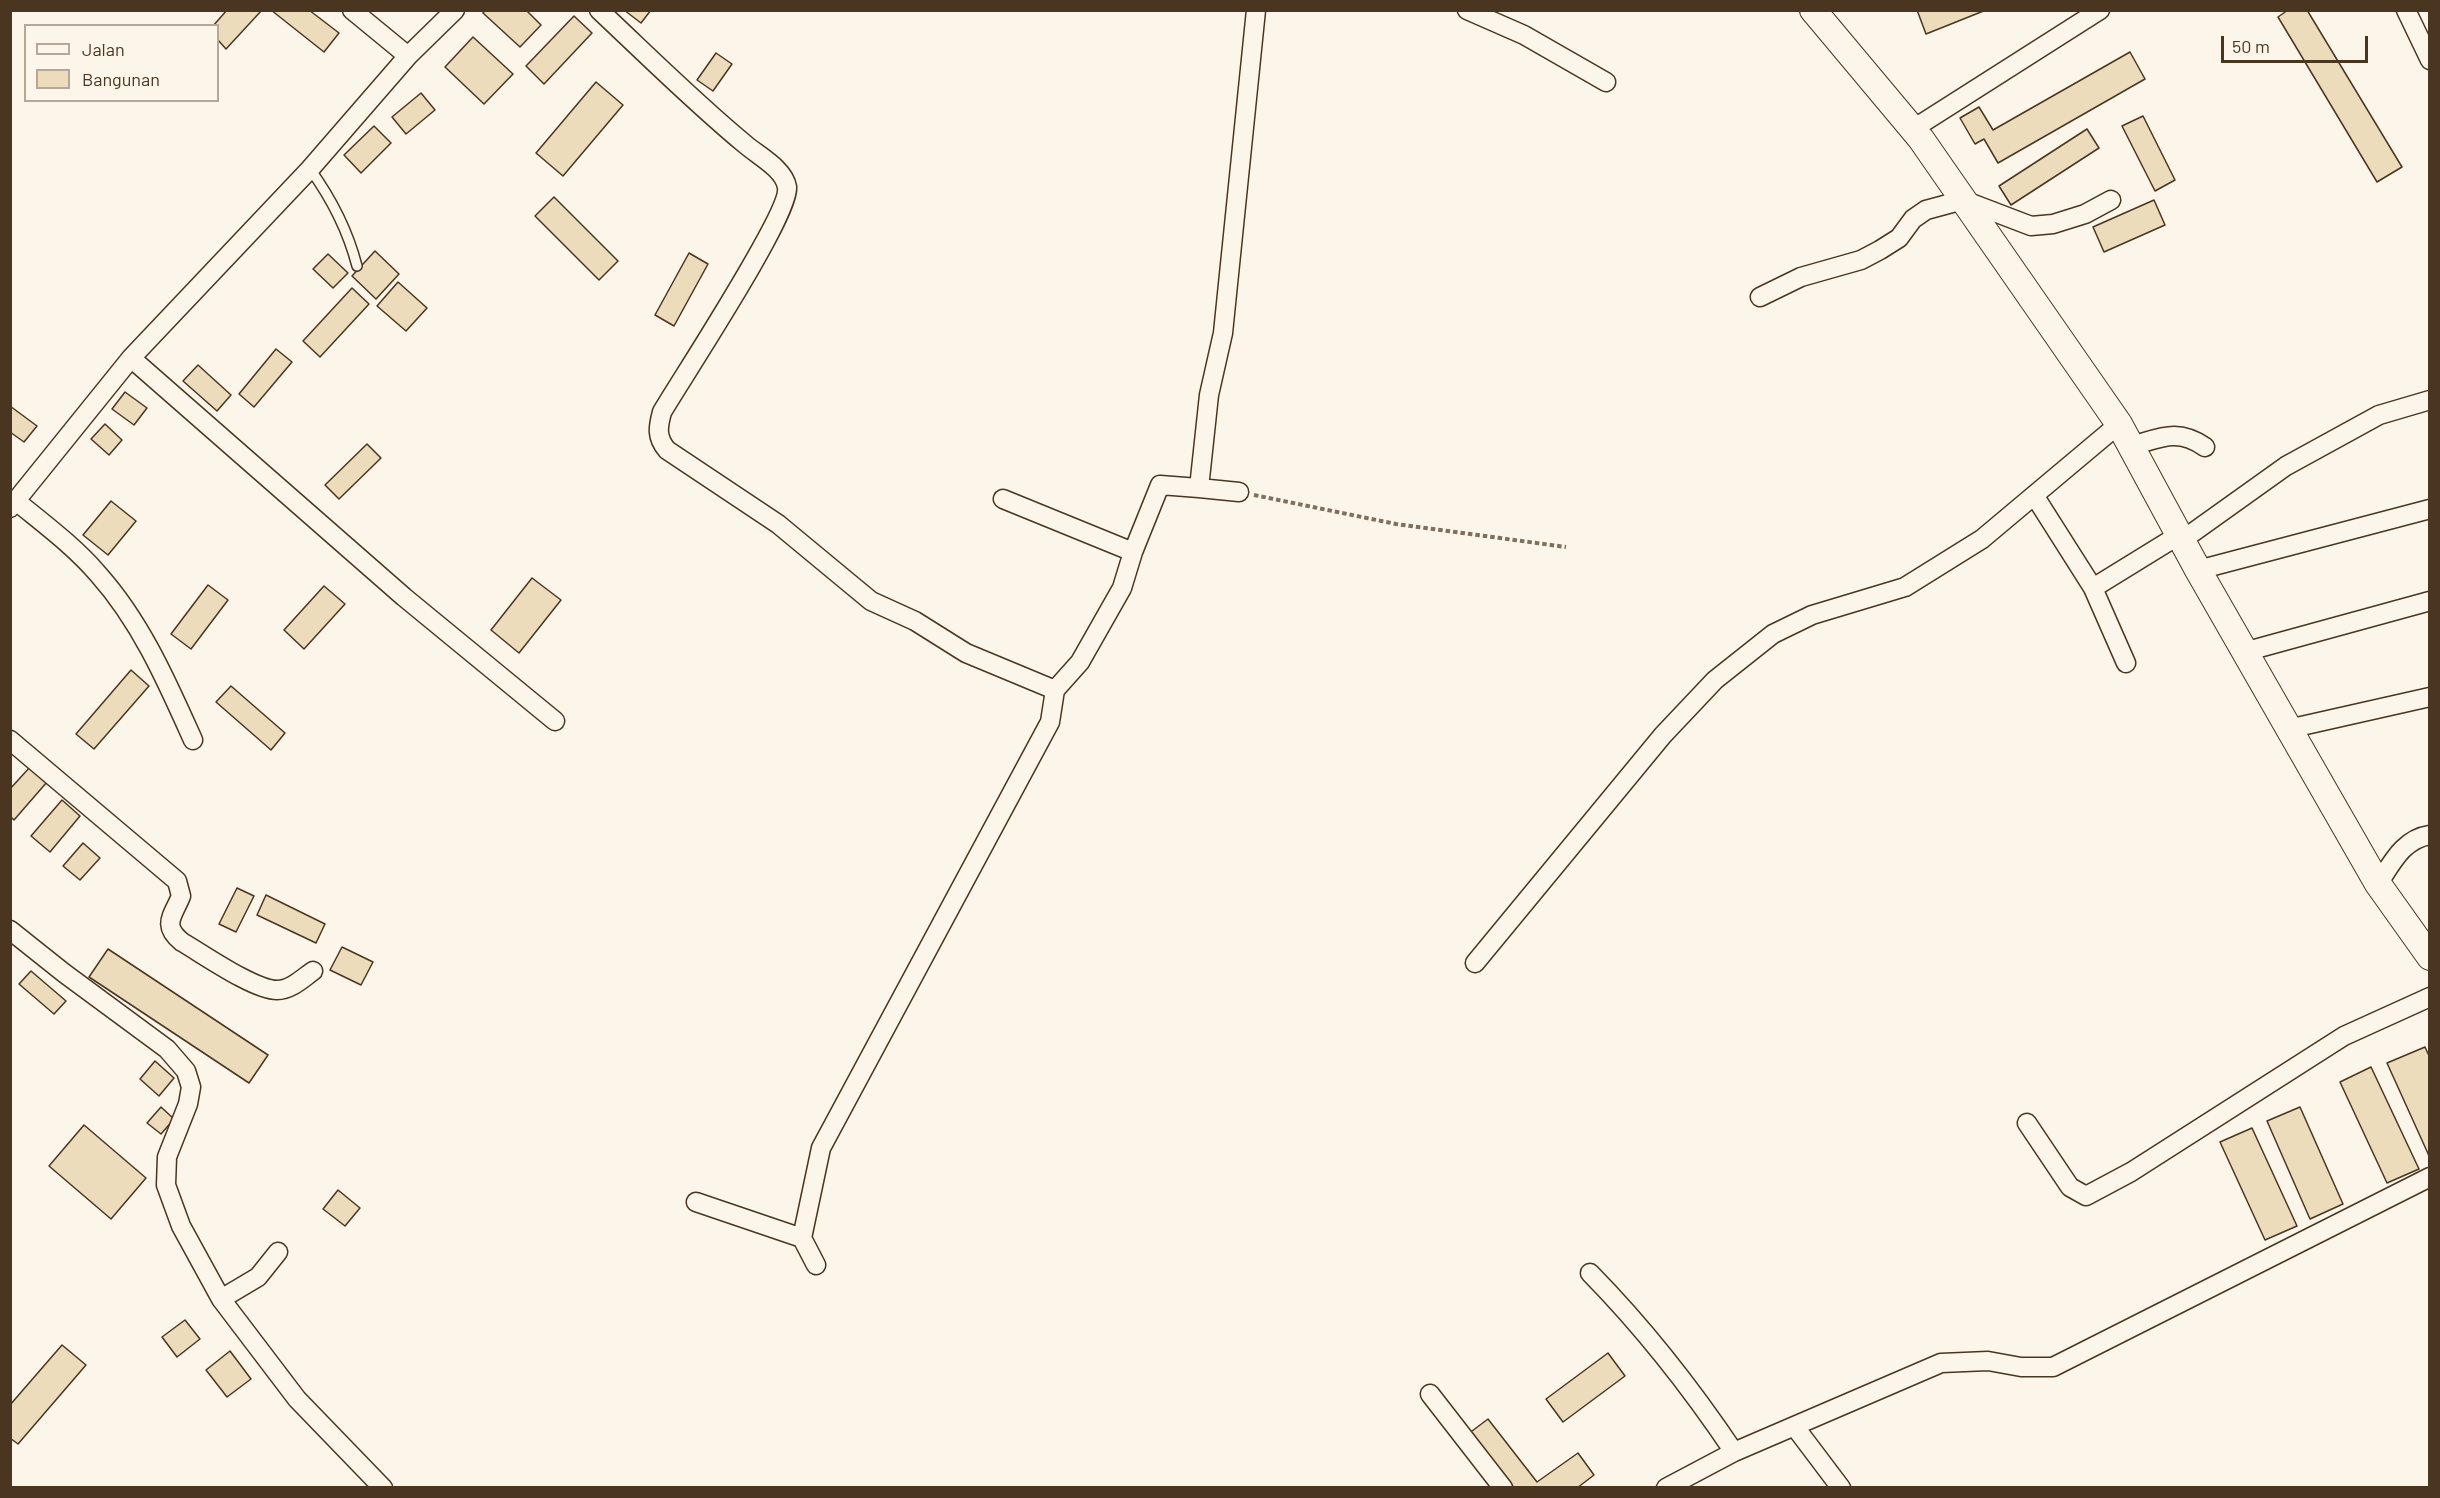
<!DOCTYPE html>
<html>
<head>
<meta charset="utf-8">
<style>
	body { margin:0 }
	#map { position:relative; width:2440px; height:1498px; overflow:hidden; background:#fbf6e9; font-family:Barlow,sans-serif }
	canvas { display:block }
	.frame { position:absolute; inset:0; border:12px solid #4a3520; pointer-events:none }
	.legend { position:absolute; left:24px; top:24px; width:195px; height:78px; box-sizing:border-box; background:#fbf6e9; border:2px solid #b4a999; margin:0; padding:8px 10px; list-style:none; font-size:18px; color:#4a3520 }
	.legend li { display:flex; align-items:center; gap:12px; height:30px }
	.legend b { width:30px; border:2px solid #b4a999 }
	.scale { position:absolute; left:2221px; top:36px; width:147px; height:27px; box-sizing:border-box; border:3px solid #4a3520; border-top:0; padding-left:8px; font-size:18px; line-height:21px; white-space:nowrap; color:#4a3520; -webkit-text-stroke:4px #fbf6e9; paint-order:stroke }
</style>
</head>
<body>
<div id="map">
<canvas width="2440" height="1498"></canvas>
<div class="frame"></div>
<ul class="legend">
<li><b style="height:8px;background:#fbf6e9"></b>Jalan</li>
<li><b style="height:16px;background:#ecdcbc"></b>Bangunan</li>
</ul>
<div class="scale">50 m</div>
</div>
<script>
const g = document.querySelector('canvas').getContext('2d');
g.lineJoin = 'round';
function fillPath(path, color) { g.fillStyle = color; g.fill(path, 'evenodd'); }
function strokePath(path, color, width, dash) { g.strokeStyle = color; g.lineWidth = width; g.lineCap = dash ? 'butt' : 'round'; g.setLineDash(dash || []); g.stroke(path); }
const building = new Path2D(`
	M227 10H262L226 49 218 40V26H213Z
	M271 10H309L339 33 324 52Z
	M485 10H526L541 25 520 47 483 13Z
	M624 10H651L641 23Z
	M1917 10H1986L1926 34Z
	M2288 10H2307L2402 167 2377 182 2278 17Z
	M574 16 592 33 544 84 526 66Z
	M473 37 513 74 484 104 445 67Z
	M2130 52 2145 79 1998 163 1984 139 1975 144 1960 118 1979 107 1993 130Z
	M716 53 732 64 713 91 697 80Z
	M596 82 623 105 563 176 536 153Z
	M421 93 435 110 406 134 392 117Z
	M2143 116 2175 180 2155 191 2122 126Z
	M374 126 391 143 361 173 344 155Z
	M2087 129 2099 148 2011 205 1999 186Z
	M554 197 618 261 599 280 535 216Z
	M2154 200 2165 225 2104 252 2093 227Z
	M375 251 399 274 376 299 352 276Z
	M689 253 708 264 674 326 655 315Z
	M328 254 348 273 333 288 313 269Z
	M398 282 427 308 406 331 377 306Z
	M352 288 369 304 320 357 303 341Z
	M276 349 292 362 254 407 239 394Z
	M198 365 231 395 217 411 183 381Z
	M125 392 147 408 134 425 112 409Z
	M10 406 37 426 24 442 10 432Z
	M105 424 122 440 109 455 91 439Z
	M367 444 381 458 339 499 325 485Z
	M111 501 136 521 108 555 83 535Z
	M532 578 561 600 519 653 491 630Z
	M208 585 228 600 191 649 171 634Z
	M324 586 345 604 304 649 284 630Z
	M131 670 149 686 94 749 76 734Z
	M231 686 285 733 271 750 216 702Z
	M30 767 47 782 14 820 10 816V789Z
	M62 800 80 816 50 852 31 836Z
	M83 843 100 858 80 880 63 866Z
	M237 888 254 896 236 932 219 924Z
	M266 895 325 924 316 943 257 915Z
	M342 947 373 962 361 985 330 970Z
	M108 949 268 1055 249 1083 89 977Z
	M31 971 66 1001 54 1014 19 984Z
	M2425 1047 2430 1058V1158L2387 1063Z
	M155 1061 174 1078 159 1096 140 1079Z
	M2371 1067 2419 1169 2387 1183 2340 1082Z
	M161 1107 174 1119 161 1134 147 1123Z
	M2300 1107 2343 1204 2310 1219 2267 1121Z
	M84 1125 146 1178 111 1219 49 1166Z
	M2252 1128 2297 1226 2265 1240 2220 1142Z
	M338 1190 360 1208 345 1226 323 1209Z
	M185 1320 200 1339 177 1357 162 1337Z
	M62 1345 86 1365 18 1444 10 1438V1405Z
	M230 1351 251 1379 227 1397 206 1370Z
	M1608 1353 1625 1376 1563 1422 1546 1399Z
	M1488 1419 1537 1482 1578 1453 1594 1475 1577 1488H1510L1468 1434Z`);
const path = new Path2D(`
	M1254 495 1396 524 1566 547`);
const lane = new Path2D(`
	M310 169C331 198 348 231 357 266`);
const street = new Path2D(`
	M352 10 408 56
	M599 10C648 56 695 103 746 145 759 156 784 169 787 187 791 213 682 378 662 412 658 427 656 437 667 450L778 524 871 601 915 621 966 653 1055 690
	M1467 10 1524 35 1606 82
	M2406 10 2430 60
	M1913 129 2100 10
	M1760 297 1801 277 1861 260 1880 250 1899 238 1913 219 1926 210 1963 200 2031 226 2053 224 2085 214 2111 200
	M131 358 404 597 555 721
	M2131 446C2161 438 2177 428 2205 447
	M1199 488 1239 492
	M2034 495 2093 588
	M1003 499 1133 552
	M16 501C44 524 74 546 98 574 141 622 167 682 193 740
	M10 508 131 358 310 169 408 56 455 10
	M2181 541 2286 466 2379 415 2430 400
	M2198 570 2430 509
	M2244 652 2430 601
	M2126 663 2093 588 2179 535
	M2288 729 2430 697
	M10 740 177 881 181 896C173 916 161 925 182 942 203 954 254 990 277 990 291 990 303 978 313 971
	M2378 884C2392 863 2403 839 2430 835
	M10 930 64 973 167 1049 186 1071 191 1087 188 1104 167 1157 166 1185 181 1226 221 1299 297 1399 383 1488
	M1475 963 1663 735 1715 680 1773 634 1812 615 1905 587 1982 539 2119 424
	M2027 1123 2070 1187 2086 1196 2131 1172 2344 1036 2430 997
	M696 1202 802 1238
	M816 1265 802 1238 821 1148 1050 722 1055 690 1080 662 1122 588 1133 552 1160 485 1199 488 1209 395 1223 333 1256 10
	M1590 1273C1644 1328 1691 1388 1734 1452
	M221 1299 258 1277 278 1252
	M1430 1394 1503 1488
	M1795 1427 1841 1488
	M1666 1488 1734 1452 1941 1363 1988 1361 2021 1367H2053L2430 1177`);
const secondary = new Path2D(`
	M1813 10 1921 139 2119 424 2198 570 2378 884 2430 957`);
fillPath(building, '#ecdcbc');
strokePath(building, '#4a3520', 1.5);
strokePath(lane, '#4a3520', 12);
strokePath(street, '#4a3520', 21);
strokePath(secondary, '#4a3520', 28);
strokePath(path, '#7f6f5c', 4, [4.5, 3]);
strokePath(lane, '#fbf6e9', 9);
strokePath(street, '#fbf6e9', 18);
strokePath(secondary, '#fbf6e9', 26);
</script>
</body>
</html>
